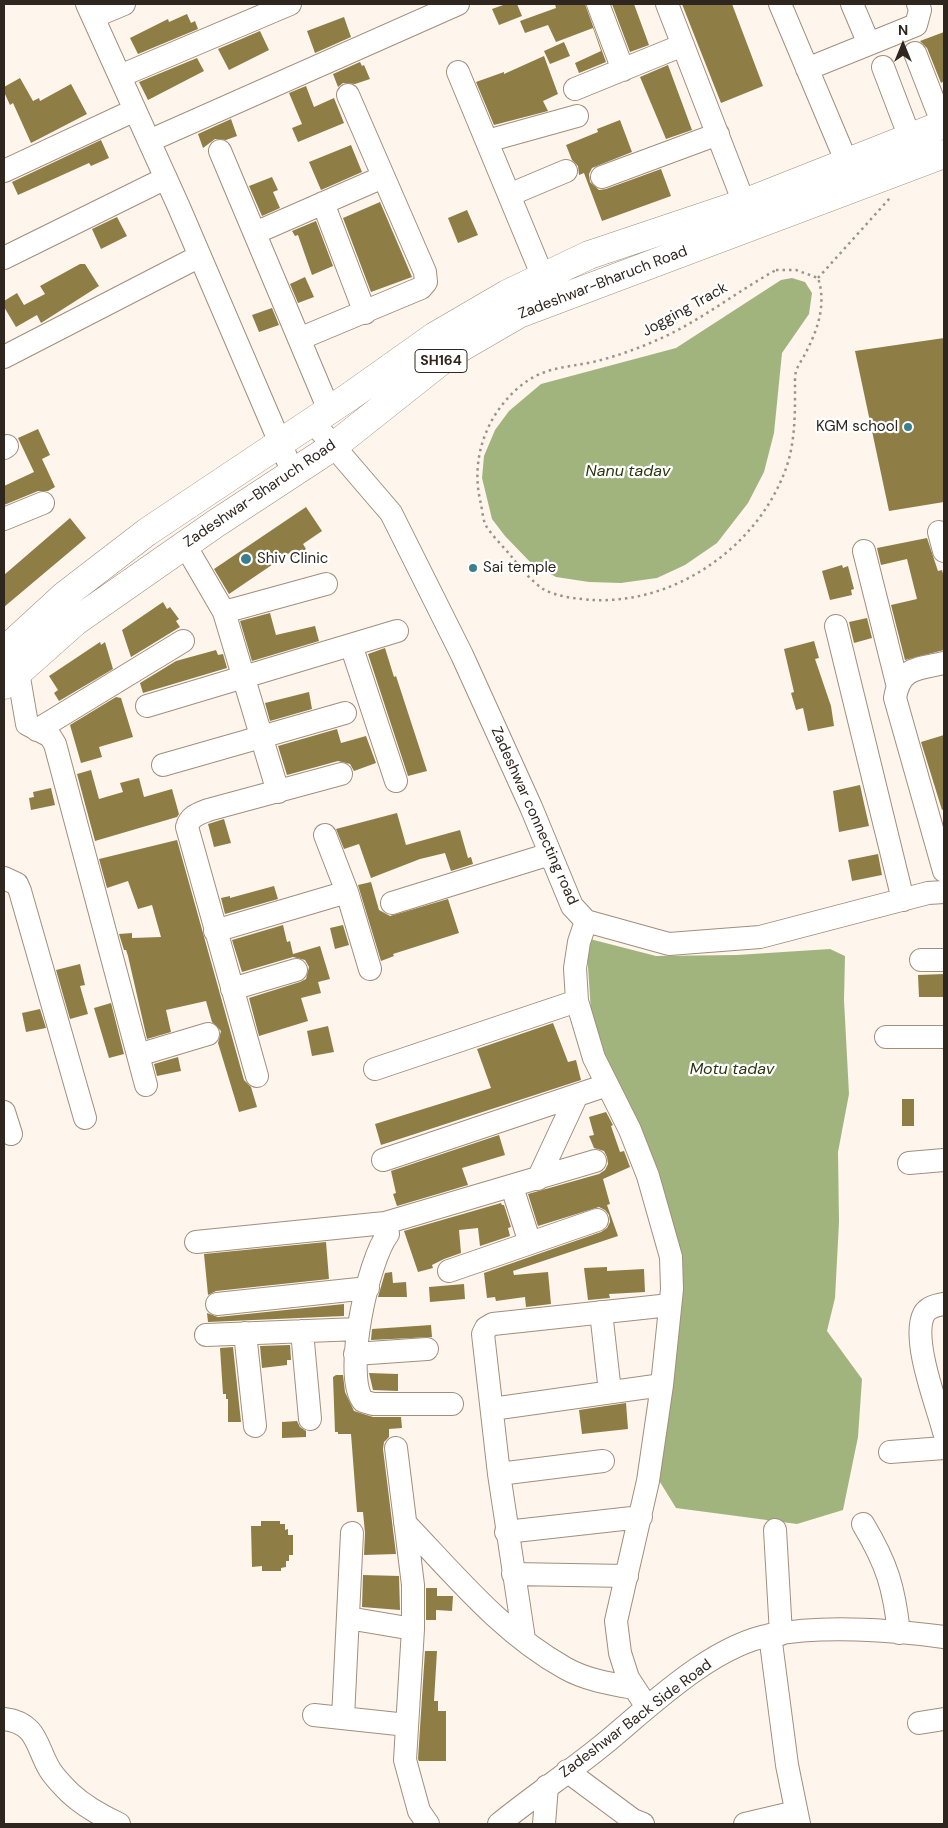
<!DOCTYPE html>
<html>
<head>
<meta charset="utf-8">
<style>
	body { margin:0 }
	#map { position:relative; width:948px; height:1828px; overflow:hidden; background:#fef5ed; font-family:"DM Sans",sans-serif }
	canvas { display:block }
	.frame { position:absolute; inset:0; border:5px solid #2e261f; pointer-events:none }
	.north { position:absolute; left:878px; top:20px; width:50px; height:50px; -webkit-text-stroke:4px #fff; paint-order:stroke; rotate:0deg; font-size:14px; font-weight:700; line-height:20px; text-align:center; color:#2e261f }
	.north::after { content:''; display:block; margin:auto; width:18px; height:22px; background:#2e261f; clip-path:polygon(50% 0,100% 100%,50% 72%,0 100%) }
</style>
</head>
<body>
<div id="map">
<canvas width="948" height="1828"></canvas>
<div class="frame"></div>
<div class="north">N</div>
</div>
<script>
const g = document.querySelector('canvas').getContext('2d');
g.lineJoin = 'round';
function fillPath(path, color) { g.fillStyle = color; g.fill(path, 'evenodd'); }
function strokePath(path, color, width, dash) { g.strokeStyle = color; g.lineWidth = width; g.lineCap = dash ? 'butt' : 'round'; g.setLineDash(dash || []); g.stroke(path); }
function write(font, color, halo, rows, align = 'center') {
  g.font = font + ' "DM Sans",sans-serif'; g.lineWidth = 4.5; g.setLineDash([]); g.textBaseline = 'middle'; g.strokeStyle = halo; g.fillStyle = color; for (const [text, x, y, turn = 0] of rows) {
    g.save(); g.translate(x, y); g.rotate((+turn || 0) * Math.PI / 180); g.textAlign = isNaN(turn) ? turn : align; if (halo) g.strokeText(text, 0, 0); g.fillText(text, 0, 0); g.restore();
  }
}
const water = new Path2D(`
	M792 278 805 282 812 293 809 314 782 353 774 433 764 472 748 503 717 543 685 565 657 578 621 583 589 582 556 577 533 565 505 536 492 519 482 478 484 456 495 430 509 411 541 384 676 348 781 280Z
	M586 938 656 956 737 955 830 949 845 956 844 1000 849 1094 838 1152 839 1222 835 1298 827 1331 862 1379 858 1437 843 1510 797 1524 676 1508 655 1474 674 1373 682 1301 665 1215 592 1026Z`);
const building = new Path2D(`
	M506 4H517L522 16 499 25 492 9Z
	M555 4H585L606 62 579 73 575 63 601 51 593 28 556 42 548 25 525 33 520 21 556 8Z
	M612 4H634L649 45 630 52Z
	M682 4H732L763 86 721 103Z
	M187 14 191 23 195 21 198 29 138 54 130 38 168 19 169 22Z
	M344 17 351 37 315 53 307 31Z
	M260 31 269 50 229 70 218 49Z
	M944 32V81L941 83 927 48 920 41Z
	M564 42 570 56 550 64 544 51Z
	M544 56 558 94 543 101 548 111 494 125 476 82 504 72V74Z
	M197 58 204 71 148 100 139 82Z
	M360 62 362 66 364 65 370 79 355 84 343 83 338 87 333 74Z
	M668 65 692 130 666 139 640 77Z
	M20 78 33 101 39 98 40 101 71 84 87 114 31 143 13 103 10 105 4 92V87Z
	M306 86 314 107 334 98 344 123 298 142 292 128 302 124 289 93Z
	M231 119 237 136 226 140 215 139 203 148 198 134Z
	M620 120 632 152 592 168 589 174 590 182 599 190 606 189 661 169 671 196 602 221 584 173 579 175 578 166 572 160 566 145 598 132 597 129Z
	M101 140 109 158 91 166 89 163 18 195 12 182Z
	M351 145 362 172 321 190 309 162Z
	M272 177 278 190 273 192 280 208 262 216 249 186Z
	M380 202 412 277 371 292 343 218Z
	M467 210 478 235 458 243 448 218Z
	M117 217 127 236 101 249 92 229Z
	M316 221 333 266 312 275 298 235 295 236 292 231Z
	M80 264H85L99 286 41 323 37 315 16 327 4 307V301L17 293 24 305 45 294 40 286Z
	M305 277 314 297 298 303 290 284Z
	M272 308 279 325 259 332 252 315Z
	M944 338V502L889 511 855 351Z
	M38 429 50 455 42 459 55 487 48 491H38L4 505V486L34 472 18 438Z
	M306 507 322 531 303 544 306 549 295 557 291 552 229 594 214 569Z
	M70 518 86 538 4 607V575Z
	M927 538 938 571 942 570 944 577V650L905 660 891 605 917 599 907 559 881 565 877 548Z
	M842 565 843 568 848 566 854 589 851 590 852 595 830 600 822 571Z
	M163 602 167 609 170 607 179 619 176 621 180 627 131 657 122 630Z
	M270 613 276 635 315 626 319 641 252 661 240 621Z
	M867 618 872 638 854 643 849 622Z
	M814 641 819 658 815 659 831 706 834 726 808 731 803 708 796 710 791 693 794 692 784 649Z
	M100 642 101 645 105 642 113 669 59 701 54 693 58 690 49 676Z
	M385 648 394 677 396 676 427 771 408 776 368 654Z
	M216 650 218 655 223 654 227 668 143 693 140 683 176 661Z
	M309 692 312 709 270 721 265 703Z
	M116 697 121 698 133 737 99 747 102 757 81 763 70 725Z
	M337 729 341 743 366 736 376 763 354 771 350 764 338 761 287 775 278 746Z
	M944 735V809L942 810 921 742Z
	M91 770 99 799 123 792 120 783 139 778 144 797 172 789 179 814 177 817 95 841 77 774Z
	M860 785 869 826 839 832 833 791Z
	M51 788 55 805 31 810 29 798 34 797 33 792Z
	M397 813 406 845 460 830 468 858 471 857 473 864 451 871 445 853 420 859 371 878 359 844 344 849 336 829Z
	M224 819 231 843 214 847 208 824Z
	M177 840 244 1080 251 1087 257 1107 239 1112 218 1043 221 1031 212 1022 206 1001 166 1010 171 1032 147 1039 128 956 126 950H124L119 934 132 933V938L161 937 152 905 138 909 128 881 107 888 99 859Z
	M878 854 882 875 852 881 848 860Z
	M371 882 379 910 390 916 448 899 459 933 393 954 394 956 381 961 358 885Z
	M274 886 278 899 225 914 221 898 230 896V898Z
	M283 925 287 942 290 941 293 954 320 946 330 979 318 982 321 993 301 998 308 1021 259 1036 249 998 300 982 306 979 309 967 305 960 293 957 242 972 232 940Z
	M343 925 349 945 335 949 330 928Z
	M80 964 85 985 80 986 88 1014 70 1019 56 970Z
	M944 974V997H919L918 975Z
	M111 1003 124 1054 109 1058 94 1008Z
	M40 1009 46 1028 26 1032 22 1013Z
	M553 1023 568 1062 576 1060 581 1080 381 1145 375 1124 491 1088 477 1049Z
	M328 1026 334 1052 312 1056 307 1031Z
	M178 1057 181 1071 157 1076 154 1064Z
	M902 1099H914V1126H902Z
	M606 1112 613 1125 611 1126 620 1152 624 1151 630 1167 603 1179 610 1204 607 1205 618 1236 513 1271 514 1275 548 1272 551 1304 526 1307 525 1297 496 1301 495 1297 487 1298 484 1273 601 1232 607 1228 610 1222 609 1215 605 1210 599 1207 538 1226 528 1194 599 1174 605 1170 608 1164 607 1157 604 1151 594 1148 589 1136 594 1135 589 1117Z
	M499 1135 505 1155 462 1168 468 1185 397 1206 393 1194 396 1193 391 1171Z
	M501 1203 502 1205H504L511 1227 508 1228 510 1236 480 1246 478 1228 459 1230 461 1253 444 1259 432 1265 433 1268 418 1272 404 1231Z
	M326 1242 329 1279 216 1291 208 1295 204 1254Z
	M607 1267V1271L644 1269 645 1292 609 1294 610 1298 588 1300 584 1268Z
	M392 1272 393 1283 406 1282 407 1297H378L385 1273Z
	M464 1284 465 1299 430 1302 429 1287Z
	M344 1304V1316L208 1322 207 1313 218 1317Z
	M431 1325 432 1337 371 1340 372 1329Z
	M290 1345 291 1360H287V1365L262 1368 260 1346Z
	M233 1347 241 1422H228V1399H226V1394H223L220 1348Z
	M369 1373 398 1374V1391L373 1390Z
	M336 1375H343L345 1392 354 1411 373 1417H401L402 1428 389 1429V1437L384 1442 383 1449 396 1554 364 1555 365 1533 363 1512H357L351 1434H338V1432H335L333 1377Z
	M626 1403 628 1429 582 1434 579 1410Z
	M297 1421 300 1427 306 1431V1437L282 1438V1422Z
	M261 1521H280V1524H285V1530L288 1529V1535H293V1555H289V1561H286V1567L281 1568V1571H262V1566L252 1567 251 1526H261Z
	M363 1575 399 1576 400 1610 362 1607Z
	M426 1588H437V1596H453L452 1611 436 1610V1620H426Z
	M425 1651H437L434 1701H438V1711H446V1761H419L418 1759Z`);
const path = new Path2D(`
	M776 270H796L818 278C827 305 817 332 804 356 799 365 795 369 795 380 795 409 796 443 785 471 756 548 675 604 593 600 578 599 557 597 543 589 531 581 520 567 511 556 503 546 491 535 485 524 483 518 482 510 481 504 470 461 485 417 518 388 542 367 564 368 593 362 614 357 637 349 657 340 699 322 736 292 776 270Z
	M818 278 890 198`);
const minor = new Path2D(`
	M87 4 178 205 293 473
	M598 4 623 70
	M667 4 744 203
	M780 4 847 163
	M852 4 869 44
	M93 17 124 4
	M915 53 943 125
	M883 67 910 138
	M807 69 916 25 920 10 918 4
	M458 72 543 277
	M120 76 290 4
	M575 89 683 45
	M149 141 458 4
	M487 141 577 116
	M220 151 329 410
	M4 171 135 110
	M602 177 718 134
	M509 195 566 171
	M323 203 365 313
	M255 233 383 177
	M4 258 166 178
	M299 339 421 288 426 282 425 272 348 95
	M4 357 200 256
	M312 421 391 513 462 655 531 807 572 906 586 921 669 944 760 937 928 893 944 892
	M4 448 7 446
	M4 519 43 503
	M939 532 944 551
	M185 545 224 612
	M864 551 897 683
	M836 626 903 900
	M351 645 396 781
	M944 663C918 669 900 667 895 698L944 871
	M18 672 27 724 50 736 55 744 146 1085
	M147 706 397 631
	M37 730 183 641
	M163 765 345 713
	M278 792 224 612 326 584
	M325 835 347 892 370 969
	M4 878 17 884 20 891 85 1118
	M392 903 550 854
	M586 921 579 942 575 968 577 1001 594 1058 630 1130 648 1176 671 1257 672 1289 662 1385 648 1481 616 1621 620 1653 628 1678 647 1707
	M215 931 347 892
	M921 960H944
	M232 989 296 970
	M886 1037H944
	M138 1055 208 1034
	M375 1069 577 1001
	M257 1076 187 827C190 816 198 814 208 810L341 774
	M4 1112 11 1134
	M383 1160 607 1085
	M909 1163 944 1160
	M538 1179 577 1095
	M512 1187 530 1243
	M385 1223 388 1234C368 1260 343 1374 363 1401L373 1404H452
	M196 1242 385 1223 595 1161
	M449 1271 597 1220
	M217 1304 368 1288
	M944 1304C937 1305 928 1307 924 1314 911 1339 937 1405 944 1432
	M601 1312 610 1392
	M302 1331 310 1419
	M245 1333 255 1426
	M206 1335 358 1329
	M355 1354 427 1349
	M492 1409 662 1385
	M396 1448 413 1585V1629L405 1760 419 1811 428 1824
	M890 1452 944 1448
	M499 1474 603 1461
	M405 1523C455 1575 502 1633 565 1668 586 1680 611 1684 634 1688
	M863 1524C887 1564 894 1587 899 1633
	M775 1530 781 1634
	M506 1532 641 1517
	M513 1574 627 1576
	M348 1618 413 1629
	M770 1635 787 1765 799 1824
	M524 1639 499 1474 483 1334 486 1328 493 1324 670 1305
	M314 1715 407 1725
	M343 1718 352 1533
	M4 1719C38 1723 36 1747 50 1770 55 1778 64 1787 70 1793 85 1807 102 1816 119 1824
	M919 1723 944 1719
	M567 1771 633 1820 643 1824
	M499 1824C533 1796 570 1772 604 1744 649 1707 712 1645 771 1635 822 1625 892 1630 944 1637
	M544 1824 547 1786
	M745 1824 796 1812`);
const major = new Path2D(`
	M4 651 65 595 147 532 349 397 435 336 507 294 589 255 744 203 944 124
	M4 685 76 621 215 524 334 446 450 354 519 314 944 154`);
const markers = [
	[908,427,5,"#3a7f8d"],
	[246,559,6,"#3a7f8d"],
	[473,568,5,"#3a7f8d"]
];
const shields = [
	[441,361,52]
];
const shieldNames = [
	["SH164",441,361]
];
const streetNames = [
	["Zadeshwar-Bharuch Road",603,283,-21],
	["Jogging Track",685,310,-29],
	["Zadeshwar-Bharuch Road",260,494,-34],
	["Zadeshwar connecting road",534,816,66],
	["Zadeshwar Back Side Road",636,1719,-37]
];
const poiNames = [
	["KGM school",898,427,"right"],
	["Shiv Clinic",257,559],
	["Sai temple",483,568]
];
const waterNames = [
	["Nanu tadav",628,472],
	["Motu tadav",732,1070]
];
fillPath(water, '#a2b47e');
fillPath(building, '#8e7e46');
strokePath(minor, '#a28e7c', 24);
strokePath(major, '#a28e7c', 29);
strokePath(path, '#9c938c', 2.5, [2.5, 4]);
strokePath(minor, '#fff', 22);
strokePath(major, '#fff', 28);
for (const [x, y, r, color] of markers) { const dot = new Path2D(); dot.arc(x, y, r, 0, 2 * Math.PI); g.fillStyle = color; g.fill(dot); strokePath(dot, '#fff', 2); }
for (const [x, y, w] of shields) { const box = new Path2D(); box.roundRect(x - w / 2, y - 11.5, w, 23, 4); g.fillStyle = '#fff'; g.fill(box); strokePath(box, '#2e261f', 1); }
write('bold 14px', '#2e261f', null, shieldNames);
write('15px', '#2e261f', '#fff', streetNames);
write('15px', '#2e261f', '#fff', poiNames, 'left');
write('italic 16px', '#2b360d', '#fff', waterNames);
</script>
</body>
</html>
